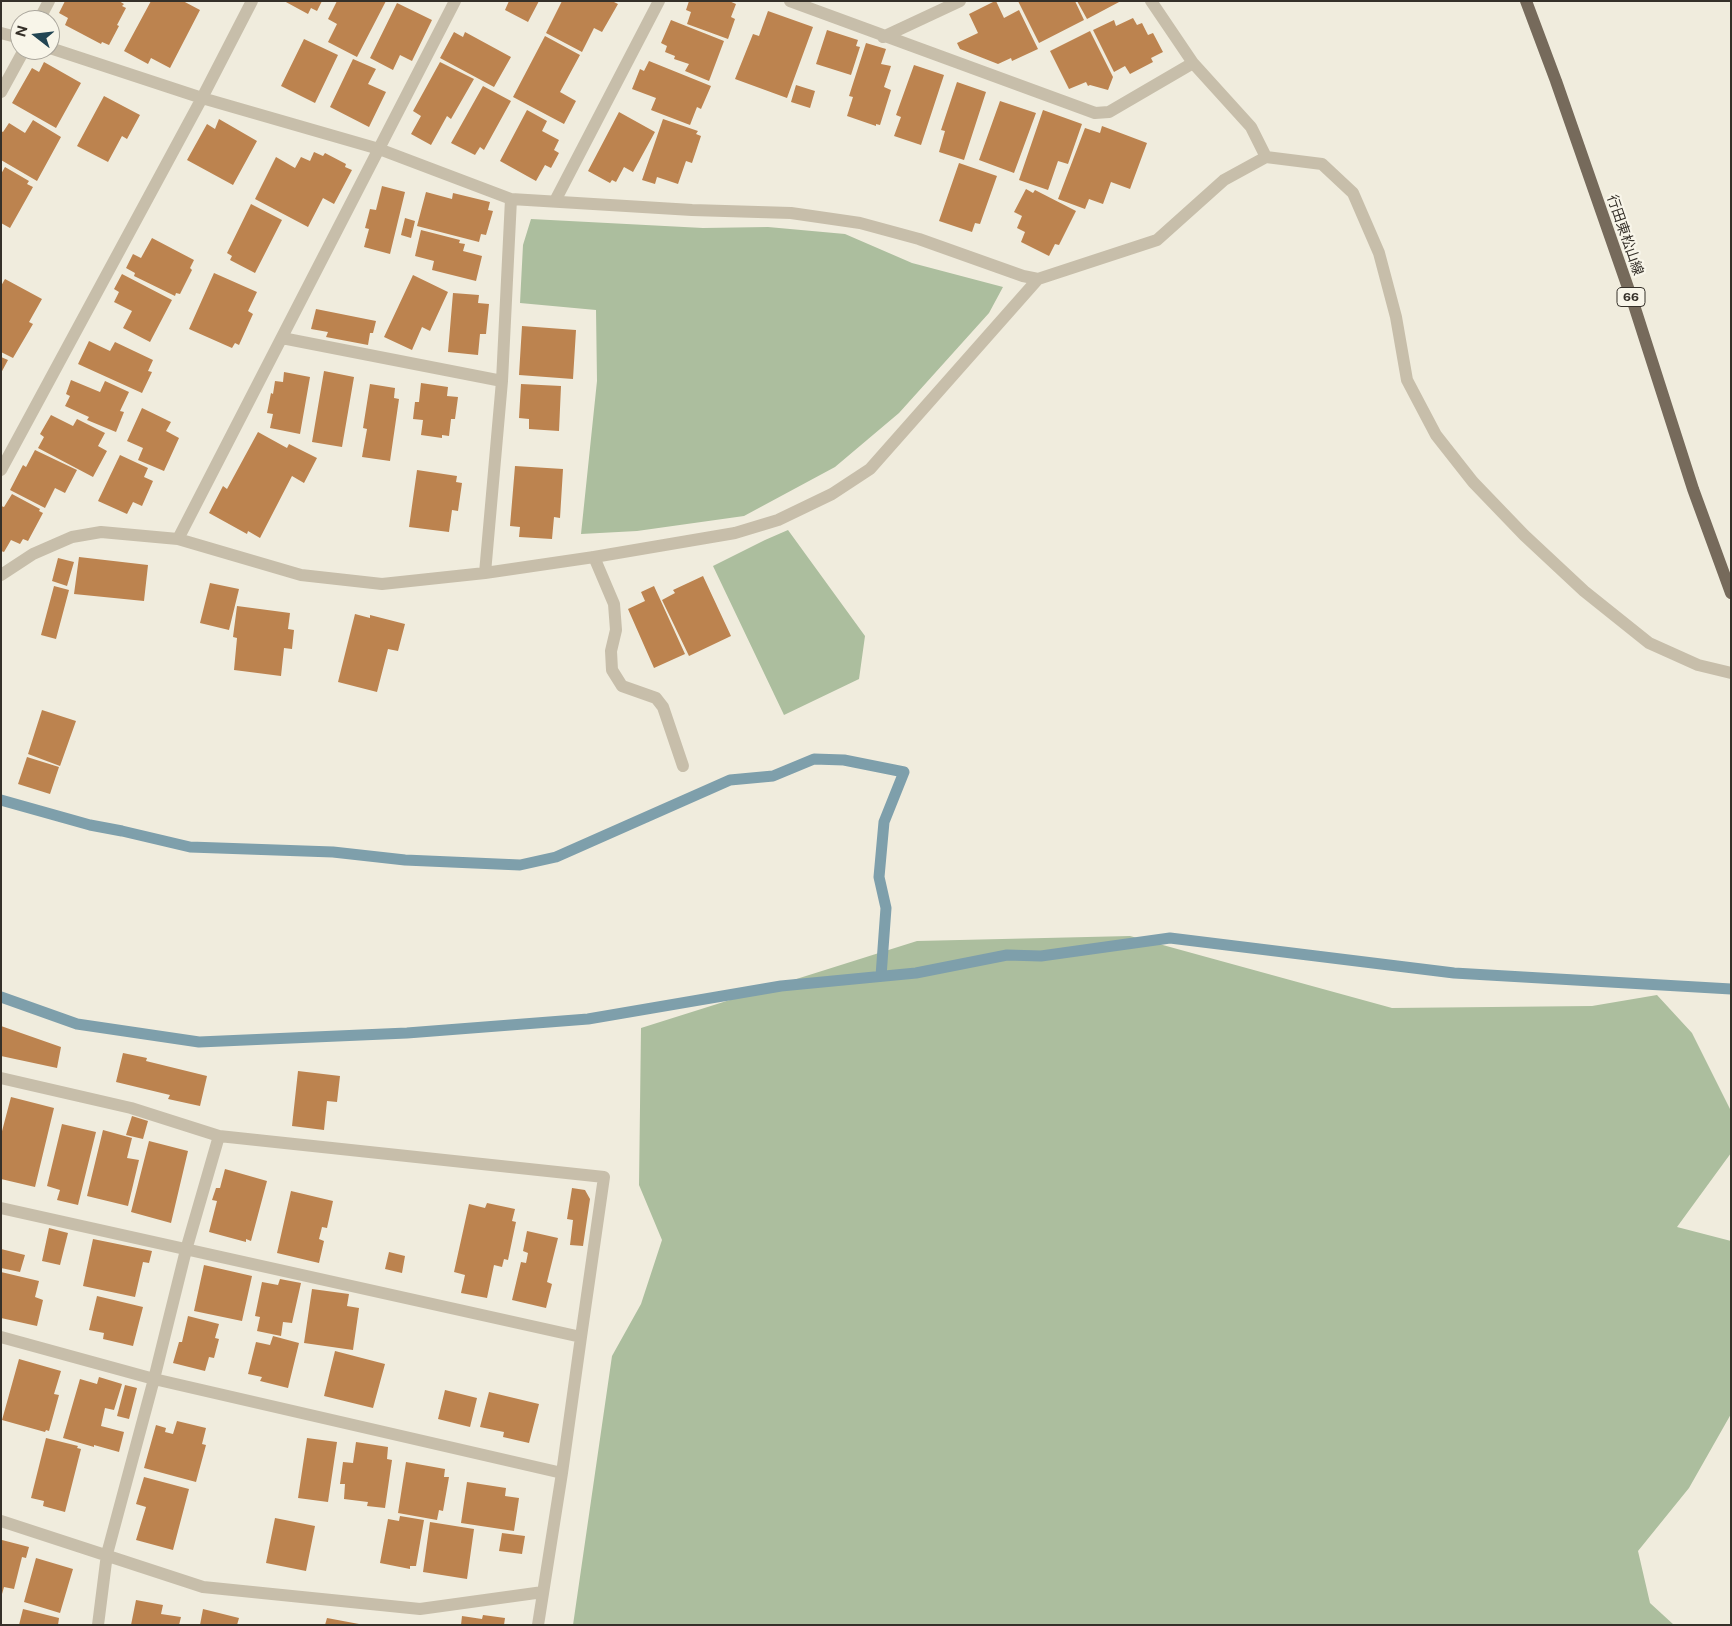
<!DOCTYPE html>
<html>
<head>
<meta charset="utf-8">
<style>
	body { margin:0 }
	#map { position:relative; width:1732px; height:1626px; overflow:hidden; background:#f0ecdd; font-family:"Public Sans",sans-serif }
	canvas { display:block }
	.frame { position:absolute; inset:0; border:2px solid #353029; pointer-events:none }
	.north { position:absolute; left:10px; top:10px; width:50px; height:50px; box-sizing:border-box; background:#f8f5e9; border:1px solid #aaa69c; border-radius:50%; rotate:286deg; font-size:14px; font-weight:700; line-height:20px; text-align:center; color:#353029 }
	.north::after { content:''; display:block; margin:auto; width:18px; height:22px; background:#224553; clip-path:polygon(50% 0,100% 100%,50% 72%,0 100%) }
</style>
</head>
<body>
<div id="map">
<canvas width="1732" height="1626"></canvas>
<div class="frame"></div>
<div class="north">N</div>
</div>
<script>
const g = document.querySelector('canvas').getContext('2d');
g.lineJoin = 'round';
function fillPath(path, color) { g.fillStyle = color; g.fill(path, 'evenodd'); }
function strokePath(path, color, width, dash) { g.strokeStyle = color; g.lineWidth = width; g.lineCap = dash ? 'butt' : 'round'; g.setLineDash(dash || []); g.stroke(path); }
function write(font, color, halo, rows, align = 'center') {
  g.font = font + ' "Public Sans","Noto Sans JP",sans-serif'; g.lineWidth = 4.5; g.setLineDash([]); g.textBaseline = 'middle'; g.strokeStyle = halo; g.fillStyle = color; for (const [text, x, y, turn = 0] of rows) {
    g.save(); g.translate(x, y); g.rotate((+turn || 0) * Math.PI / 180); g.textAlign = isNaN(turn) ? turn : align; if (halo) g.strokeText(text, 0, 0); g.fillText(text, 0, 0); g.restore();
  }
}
const green = new Path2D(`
	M531 219 703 228 768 227 845 234 912 263 1003 287 989 313 899 413 835 467 744 516 637 531 581 534 597 381 596 310 520 303 523 245Z
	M788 530 865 636 859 679 784 715 713 566 765 540Z
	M1130 936 1392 1008 1592 1006 1657 995 1692 1033 1731 1111V1153L1677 1227 1731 1241V1414L1689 1488 1638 1551 1650 1603 1674 1625H573L612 1356 641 1304 662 1240 639 1185 641 1028 917 941Z`);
const stream = new Path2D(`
	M1 800 90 825 122 831 190 847 333 852 405 860 520 865 556 857 730 780 773 776 814 759 844 760 904 772 884 822 879 877 886 908 881 976
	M1 997 77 1024 199 1042 407 1033 588 1019 781 986 916 973 1007 955 1041 956 1170 938 1454 973 1731 989`);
const building = new Path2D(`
	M65 1H119L124 4 122 6 126 8 117 25 119 26 109 45 102 42 101 44 65 25 68 18 59 13Z
	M151 1H183L200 10 170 68 151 58 148 64 124 51Z
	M284 1H322L317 11 311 8 308 14Z
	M337 1H386L357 57 328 42 337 24 328 19Z
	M509 1H539L528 22 505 10Z
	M562 1H612L618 4 602 32 594 28 582 52 546 33Z
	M689 1H729L736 4 731 17 735 19 728 39 687 24 691 12 686 10Z
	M995 1H996L1004 18 1019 10 1038 49 1012 61 1011 58 998 64 960 49 957 43 978 33 969 14Z
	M1018 1H1075L1084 20 1039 43Z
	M1077 1H1121L1087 19Z
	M397 3 432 20 412 61 400 55 393 70 370 58Z
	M768 11 813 27 787 98 735 79 753 34 759 36Z
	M1133 18 1137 25 1142 23 1148 35 1153 33 1163 52 1151 58 1153 62 1130 74 1125 66 1114 72 1093 30 1114 20 1116 26Z
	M671 20 724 41 709 81 685 71 689 64 674 59 675 56 665 52 667 46 661 43Z
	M827 30 858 40 856 46 860 47 851 75 816 64Z
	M1090 31 1113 77 1108 90 1090 85 1088 86 1086 82 1069 89 1050 51Z
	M454 32 463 37 465 32 511 57 494 87 440 58Z
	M545 36 580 55 560 92 576 101 564 124 513 97Z
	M304 39 338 55 315 103 281 86Z
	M866 43 886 49 881 64 891 66 884 87 891 90 880 125 876 124V126L847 116 853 97 849 96Z
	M353 59 376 69 368 84 386 92 369 127 330 107Z
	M649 61 711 86 701 109 697 107 690 125 651 110 656 98 632 89 640 69 644 71Z
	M44 62 81 83 56 128 12 103 32 68 39 72Z
	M440 62 474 79 451 119 447 116 431 145 411 134 421 116 413 111Z
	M914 65 944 75 921 145 894 136 901 117 896 115Z
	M957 82 986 92 964 160 939 152 945 131 941 130Z
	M796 85 815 91 810 108 791 102Z
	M483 86 511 101 484 150 480 147 475 155 451 143Z
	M104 96 140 115 127 139 122 136 108 162 77 146Z
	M1000 101 1036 113 1014 173 979 160Z
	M527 110 547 121 542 131 559 140 554 150 559 153 551 168 545 165 536 181 500 161Z
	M1043 110 1082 124 1068 164 1058 161 1048 190 1019 180Z
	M619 112 655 132 633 172 624 167 616 182 612 180 610 183 588 171Z
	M219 119 257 141 233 185 187 160 207 124 215 129Z
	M663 119 698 131 696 134 701 136 692 163 686 161 678 184 657 177 655 184 642 180Z
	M33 120 61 137 37 181 1 160V131L3 132 9 123 25 133Z
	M1102 126 1147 143 1130 189 1111 182 1103 204 1089 199 1085 209 1058 199 1085 128 1100 133Z
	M314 152 323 156 325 153 346 164 345 167 352 170 334 204 323 198 308 227 255 199 276 157 295 168 301 157 310 161Z
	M959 163 997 176 980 224 975 223 972 232 939 221Z
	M5 167 29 181 27 184 33 187 10 228 1 223V174Z
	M382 186 405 192 390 254 364 247 369 229 365 228 370 209 376 210Z
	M1026 189 1033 193 1035 190 1076 211 1059 245 1055 244 1049 256 1021 242 1025 232 1017 228 1022 216 1014 212Z
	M426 192 452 199 453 193 490 202 488 210 493 211 486 235 481 234 479 242 417 226Z
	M251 204 282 220 255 273 230 260 232 256 227 253Z
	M405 218 415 221 411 238 401 235Z
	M421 230 460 240 459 243 465 244 463 251 482 256 476 281 432 270 434 261 415 256Z
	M152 238 194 260 190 268 192 270 180 294 176 293 175 296 134 276 135 273 126 268 133 254 141 258Z
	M214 273 257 292 248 311 253 314 239 345 235 343 232 348 189 329Z
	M122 274 172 300 150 342 123 328 132 311 114 302 119 292 114 289Z
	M413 275 448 292 430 331 422 327 412 350 384 337Z
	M5 279 42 299 29 322 33 324 13 358 1 352V286Z
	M453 293 479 295 478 303 489 304 486 334H480L478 355 448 352Z
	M316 309 376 321 373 333H370L368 345 326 337 328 332 311 329Z
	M522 326 576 330 573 379 519 375Z
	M89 341 110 351 115 342 153 360 148 371 152 372 142 393 78 364Z
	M1 357 8 360 1 373Z
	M324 371 354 377 342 447 312 442Z
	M284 372 310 377 300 434 270 428 273 414 267 413 271 393 273 394 275 381 283 382Z
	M71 380 100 392 105 381 129 392 120 411 124 412 116 432 87 420 89 417 65 406 70 396 66 394Z
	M421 383 448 387 447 396 458 397 455 419H451L449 436 442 435V438L421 435 423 420 413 419 415 402H419Z
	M370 384 395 388 394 398 399 399 390 461 362 457 367 429 363 428Z
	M521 384 561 386 559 431 529 429V419L519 418Z
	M142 408 171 422 166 431 179 438 164 471 138 460 143 448 127 441Z
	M51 415 73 426 77 419 105 433 98 446 107 451 93 477 38 448 44 437 40 434Z
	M258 432 287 448 289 444 317 458 304 483 292 476 260 538 248 531 247 534 209 513 223 486 227 489Z
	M35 450 77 470 65 493 55 488 45 508 10 490 23 465 26 467Z
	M120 455 148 468 144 477 153 481 142 506 133 502 127 514 98 501Z
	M515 466 563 469 560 518 554 517 552 539 519 537 520 527 510 526Z
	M417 470 457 476 456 482 462 483 458 511 452 510 449 532 409 527Z
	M12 494 40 509 39 511 43 513 28 541 23 539 20 544 11 540 4 552 1 551V506L4 507Z
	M79 557 148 565 144 601 74 594Z
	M58 558 74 562 67 586 52 581Z
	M703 576 731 636 689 656 662 600 675 593 673 590Z
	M210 583 239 589 229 630 200 623Z
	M54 586 69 590 56 639 41 635Z
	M654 586 685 654 654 668 628 609 645 601 641 592Z
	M237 606 290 613 288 629 294 630 292 649 284 648 281 676 234 670 237 638 233 637Z
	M355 614 370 618V615L405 624 398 651 388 649 377 692 338 682Z
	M42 710 76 721 60 766 28 754Z
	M27 757 59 767 50 794 18 784Z
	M1 1026 61 1047 57 1068 1 1056Z
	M123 1053 147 1058 146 1061 207 1076 200 1106 168 1099 170 1095 116 1082Z
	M298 1071 340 1076 337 1102 327 1101 324 1130 292 1126Z
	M11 1097 54 1108 35 1187 1 1179V1135Z
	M132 1116 148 1121 143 1139 126 1135Z
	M62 1124 96 1132 78 1205 57 1200 60 1190 47 1186Z
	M103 1130 132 1138 127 1158 139 1160 128 1206 87 1196Z
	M149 1141 188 1151 171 1223 131 1212Z
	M225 1169 267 1181 251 1241 246 1239V1242L209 1232 217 1201 212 1200 216 1188H220Z
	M572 1188 585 1190 590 1199 583 1246 570 1245 573 1220 567 1219Z
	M291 1191 333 1201 327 1228 322 1227 319 1239 324 1241 319 1263 277 1253Z
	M487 1203 515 1209 512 1221 516 1222 508 1260 504 1259 502 1267 494 1265 487 1298 461 1293 465 1275 454 1272 469 1204 485 1208Z
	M49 1228 68 1233 60 1265 42 1261Z
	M527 1231 558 1238 547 1282 552 1284 546 1308 512 1300 521 1262 526 1263 528 1253 523 1251Z
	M93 1239 152 1251 149 1263 143 1262 135 1297 83 1286Z
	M1 1249 25 1255 20 1272 1 1268Z
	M389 1252 405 1256 402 1273 385 1269Z
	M204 1265 252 1276 242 1321 194 1311Z
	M1 1272 39 1281 35 1297 43 1300 37 1326 1 1318Z
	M280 1279 301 1283 292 1323 283 1322 281 1336 257 1331 260 1317 255 1316 262 1282 278 1285Z
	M312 1289 349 1294 347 1306 359 1308 353 1350 304 1343Z
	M97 1296 143 1307 133 1346 103 1339 104 1333 89 1330Z
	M188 1316 219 1324 215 1338 219 1339 214 1358 209 1357 205 1371 173 1363 179 1342H182Z
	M273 1336 299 1343 288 1388 260 1381 262 1377 248 1374 256 1342 270 1345Z
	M335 1351 385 1364 373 1408 324 1396Z
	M19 1359 61 1371 54 1394 59 1395 49 1431 46 1430 45 1432 2 1420Z
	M99 1377 122 1384 114 1410 105 1408 101 1426 124 1432 119 1452 94 1445V1447L63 1438 80 1379 97 1384Z
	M125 1385 137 1388 129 1419 117 1416Z
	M445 1390 477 1398 470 1427 438 1419Z
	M489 1392 539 1404 529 1443 503 1437 504 1432 480 1427Z
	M177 1421 206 1428 202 1444 206 1445 196 1482 144 1468 156 1425 166 1428 165 1432 173 1434Z
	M46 1438 78 1446 77 1448 81 1449 65 1512 43 1506 44 1501 31 1498Z
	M307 1438 337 1442 328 1502 298 1498Z
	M356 1442 388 1447 387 1459 392 1460 385 1508 367 1506 368 1502 344 1499 345 1484H340L343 1462 353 1463Z
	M406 1462 445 1469 444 1477H449L443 1511 439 1510 437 1520 398 1513Z
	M144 1477 189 1489 173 1550 136 1540 146 1507 136 1504Z
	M467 1482 506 1488 505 1496 519 1498 514 1531 461 1523Z
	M400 1516 424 1520 416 1566H410V1569L380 1563 388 1519 399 1521Z
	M275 1518 315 1526 306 1571 266 1563Z
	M430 1522 474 1529 467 1579 423 1572Z
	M502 1533 525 1536 522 1554 499 1551Z
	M2 1540 29 1547 26 1558 22 1557 14 1589 4 1587 2 1594Z
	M36 1558 73 1569 60 1613 24 1602Z
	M136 1600 163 1605 161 1614 181 1617 179 1625H131Z
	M23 1609 59 1618 58 1625H19Z
	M203 1609 239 1618 237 1625H200Z
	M483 1615 505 1618 504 1625H461L462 1616 482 1619Z
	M327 1618 359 1624V1625H325Z`);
const service = new Path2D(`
	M594 557 614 604 616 630 611 651 612 670 622 686 656 698 663 707 683 766`);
const minor = new Path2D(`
	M790 1 1095 113 1109 112 1193 63
	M1151 1 1193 63 1251 127 1266 157
	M39 20 49 1
	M1 33 20 38
	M883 37 960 1
	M50 48 202 98 379 149 511 199 692 210 791 213 860 223 919 239 1023 276 1038 279
	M1 92 24 50
	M555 201 659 1
	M282 338 502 381
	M1 470 202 98 252 1
	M178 539 455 1
	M485 573 502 381 511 199
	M1 575 33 554 72 537 101 532 178 539 301 575 382 584 485 573 594 557 735 533 778 520 832 494 870 469 1038 279 1157 240 1224 180 1266 157 1322 164 1353 193 1379 253 1396 317 1407 380 1436 435 1473 482 1524 535 1584 591 1649 643 1698 665 1731 673
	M1 1078 131 1108 219 1136 604 1177 581 1337
	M1 1208 581 1337 562 1473 538 1625
	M1 1337 154 1379 562 1473
	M1 1521 203 1587 420 1609 543 1592
	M98 1625 107 1554 154 1379 186 1250 219 1136`);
const primary = new Path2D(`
	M1526 1 1556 81 1633 302 1693 489 1731 593`);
const shields = [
	[1631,297,28]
];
const shieldNames = [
	["66",1631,297]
];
const streetNames = [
	["行田東松山線",1625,235,71]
];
fillPath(green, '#acbe9e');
strokePath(stream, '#7e9fab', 11);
fillPath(building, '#bc834f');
strokePath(service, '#c7beaa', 12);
strokePath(minor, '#c7beaa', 12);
strokePath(primary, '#766a5b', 12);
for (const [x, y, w] of shields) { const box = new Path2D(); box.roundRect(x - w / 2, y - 9.5, w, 19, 4); g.fillStyle = '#f8f5e9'; g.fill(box); strokePath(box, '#353029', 1); }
write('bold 12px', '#353029', null, shieldNames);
write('14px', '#353029', '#f8f5e9', streetNames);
</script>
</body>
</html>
